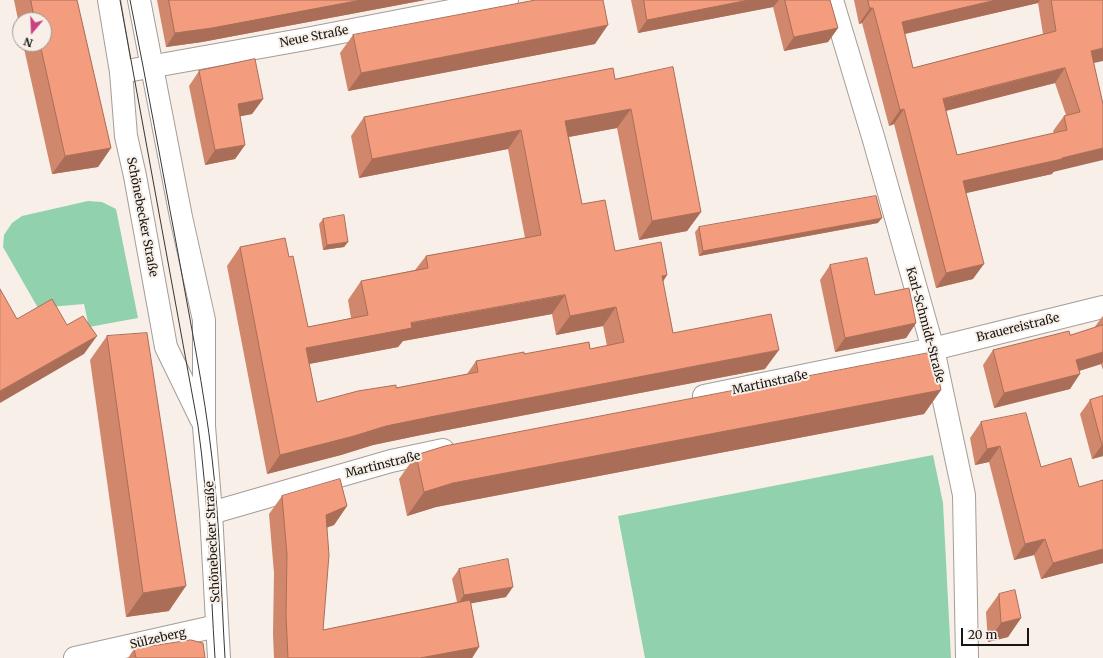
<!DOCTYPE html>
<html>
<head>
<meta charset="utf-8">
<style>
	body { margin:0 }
	#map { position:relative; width:1103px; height:658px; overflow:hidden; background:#f7efe8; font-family:Merriweather,serif }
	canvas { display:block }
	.north { position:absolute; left:12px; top:12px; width:40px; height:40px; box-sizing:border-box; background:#f7efe8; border:1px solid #9e9893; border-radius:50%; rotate:199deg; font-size:11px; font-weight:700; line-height:16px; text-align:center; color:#181613 }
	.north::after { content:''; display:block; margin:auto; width:14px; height:18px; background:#ca4280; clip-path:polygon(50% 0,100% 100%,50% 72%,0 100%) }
	.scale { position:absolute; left:961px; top:628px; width:68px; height:18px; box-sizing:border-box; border:2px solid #181613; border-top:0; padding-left:5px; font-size:12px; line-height:14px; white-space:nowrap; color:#181613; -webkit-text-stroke:3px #f7efe8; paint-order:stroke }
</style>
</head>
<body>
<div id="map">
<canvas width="1103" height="658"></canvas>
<div class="north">N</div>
<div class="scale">20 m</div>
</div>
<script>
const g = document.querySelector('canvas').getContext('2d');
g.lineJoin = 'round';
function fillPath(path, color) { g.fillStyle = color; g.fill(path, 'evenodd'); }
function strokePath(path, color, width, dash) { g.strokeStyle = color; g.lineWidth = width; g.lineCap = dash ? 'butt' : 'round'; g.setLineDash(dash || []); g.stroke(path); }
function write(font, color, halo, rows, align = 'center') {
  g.font = font + ' Merriweather,serif'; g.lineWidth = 4; g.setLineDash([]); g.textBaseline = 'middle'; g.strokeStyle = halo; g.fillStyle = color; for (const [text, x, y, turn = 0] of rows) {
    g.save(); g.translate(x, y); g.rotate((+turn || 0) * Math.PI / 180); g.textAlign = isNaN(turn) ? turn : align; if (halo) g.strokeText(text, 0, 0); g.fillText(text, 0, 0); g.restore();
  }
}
const green = new Path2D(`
	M88 201 102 202 116 209 138 318 89 327 84 304 38 308 3 247 4 235 12 223 22 216Z
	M933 455 943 503 951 658H645L618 516Z`);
const street = new Path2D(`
	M832 0 874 140 933 349 964 495 967 658
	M121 72 306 39 507 0
	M704 396 933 349 1103 307
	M211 513 391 461 443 450
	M75 658 217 626`);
const secondary = new Path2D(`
	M109 0 121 72 126 136 135 176 166 347 201 419
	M139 0 181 217 204 320V426L211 513 219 658`);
const tram = new Path2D(`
	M120 0 198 426C209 503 210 581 215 658
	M130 0C147 84 162 169 178 253 190 321 204 389 212 458 220 524 221 591 225 658`);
const wall = new Path2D(`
	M14 0H77L111 148 98 167 52 174 23 44H44V20H20V29Z
	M157 0H425L202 42 166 47Z
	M631 0H830L838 28 828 42 784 51 773 7 638 33Z
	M854 0H1103L1093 63 1103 104 1052 174 966 193 973 279 936 288 894 124 889 126 862 23 859 24ZM1038 3 1043 34 913 68 905 34ZM1055 83 1066 115 1064 116 1053 131 1054 133 957 155 946 111Z
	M353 35 595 44 348 91 340 53Z
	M199 71 263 99 252 114 240 116 245 145 235 159 205 165 189 86Z
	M615 79 701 212 687 231 639 240 617 128 569 137 582 204 615 251 667 275 663 282 673 333 765 369 421 435 373 445 341 455 267 474 227 266 240 247 289 257 308 327 351 318 348 300 361 281 415 270 426 256 525 238 508 149 359 178 351 136 364 117ZM552 314 556 335 603 326 607 346 590 349 524 354 476 361 467 374 396 388 317 402 309 364 398 347 403 341Z
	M323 219 348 242 344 247 323 250 319 224Z
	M878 223 699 256 695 232 699 227Z
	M830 265 875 295 916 323 906 338 835 352 820 280Z
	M1103 316V370L1101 364 1079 371 1070 389 994 408 983 365 993 350 1070 335 1094 328 1102 317Z
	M107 336 169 611 126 617 90 360Z
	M941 390 924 414 436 507 407 516 399 479 416 455Z
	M1103 396V456L1092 459 1080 414 1090 400Z
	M981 422 1041 467 1079 487 1103 563 1041 579 1034 555 1014 560 989 462 975 465 970 438Z
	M282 496 347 506 334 525 327 527 323 630 457 602 452 579 459 569 506 597 471 603 479 647 472 658H274L273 634 274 573 269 514Z
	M999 594 1021 618 1008 637 988 642 986 612Z
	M134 649 205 658H128Z`);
const shadedWall = new Path2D(`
	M361 0H425L202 42 166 47 175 33Z
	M749 0H779L773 7 638 33 647 20Z
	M996 0H1040L1038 3 891 37 902 22Z
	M870 8H873L862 23 859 24Z
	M608 25 595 44 348 91 361 73Z
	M838 28 828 42 784 51 794 37Z
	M1103 48V61L1080 66 1091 51Z
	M1065 68 1055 83 933 114 943 99Z
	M263 99 252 114 227 119 238 104Z
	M631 109 617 128 552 140 565 121Z
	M904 109 894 124 889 126 900 110Z
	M521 130 508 149 359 178 372 159Z
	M245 145 235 159 205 165 215 150Z
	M111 148 98 167 52 174 65 156Z
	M1103 148V160L1053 172 1052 174 953 196 963 181Z
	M701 212 687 231 639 240 652 221Z
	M882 218 878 223 699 256 703 251Z
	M348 242 344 247 323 250 327 245Z
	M984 264 973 279 936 288 946 273Z
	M667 275 654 294 662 276Z
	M565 295 552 314 403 341 398 347 293 367 306 348 411 323Z
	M616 307 603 326 556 335 570 316Z
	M916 323 906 338 835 352 845 338Z
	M97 336 84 354 0 403V391Z
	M779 350 765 369 421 435 373 445 341 455 267 474 280 455 386 426 435 416Z
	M1103 352V362L1101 364 1066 375 1076 360Z
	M1080 374 1070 389 994 408 1004 393Z
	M941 390 924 414 436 507 407 516 424 492 453 483Z
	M1103 444V456L1092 459 1102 445Z
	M1000 446 989 462 975 465 987 449Z
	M347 506 334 525 313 533 326 515Z
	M1045 539 1034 555 1014 560 1025 544Z
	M1103 549V563L1041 579 1053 563Z
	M186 586 169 611 126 617 143 593Z
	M513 587 506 597 457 606 464 595Z
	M1021 618 1008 637 988 642 1001 623Z
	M479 647 472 658H420Z`);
const building = new Path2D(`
	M31 0H77L111 148 65 156 40 44H44V20H35Z
	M169 0H361L212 28 175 33Z
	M536 0H603L608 25 361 73 353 35Z
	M644 0H749L647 20Z
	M785 0H830L838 28 794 37Z
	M868 0H996L902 22 913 68 1056 31 1051 0H1103V48L1091 51 1103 104V148L1062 158V159L963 181 984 264 946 273 904 109 900 110 873 8H870ZM1065 68 1080 112 1064 116 1067 130 957 155 943 99Z
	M255 59 263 99 238 104 245 145 215 150 199 71Z
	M673 67 701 212 652 221 631 109 565 121 582 204 605 200 615 251 661 242 667 275 662 276 673 333 771 314 779 350 435 416 386 426 354 436 280 455 240 247 285 238 289 257 293 256 308 327 368 315 361 281 428 268 426 256 541 235 521 130 372 159 364 117 613 68 615 79ZM565 295 570 316 616 307 624 342 590 349 589 342 524 354V352L476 361 478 372 396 388V385L358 391 317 402 306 348 412 328 411 323Z
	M876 196 882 218 703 251 699 227Z
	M344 215 348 242 327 245 323 219Z
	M867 258 875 295 909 288 916 323 845 338 830 265Z
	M0 289 17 319 52 299 67 325 83 316 97 336 0 391Z
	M1103 325V352L1076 360 1080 374 1004 393 993 350 1069 331 1070 335Z
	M147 333 186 586 143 593 107 336Z
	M934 352 941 390 453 483 424 492 416 455 445 446Z
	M1103 396V444L1102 445 1090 400Z
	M1026 413 1041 467 1071 458 1079 487 1103 480V549L1053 563 1045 539 1025 544 1000 446 987 449 981 422Z
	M340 479 347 506 326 515 329 555 323 630 470 600 479 647 420 658H288L286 615 287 555 282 496Z
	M508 559 513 587 464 595 459 569Z
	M1015 590 1021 618 1001 623 999 594Z
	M191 640 203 643 205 658H136L134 649Z`);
const streetNames = [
	["Neue Straße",314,37,-11],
	["Schönebecker Straße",142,217,79],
	["Karl-Schmidt-Straße",925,325,75],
	["Brauereistraße",1018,328,-14],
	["Martinstraße",770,383,-12],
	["Martinstraße",383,465,-14],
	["Schönebecker Straße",213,542,-93],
	["Sülzeberg",158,639,-13]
];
fillPath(green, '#91d1ad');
strokePath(street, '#a59d97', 24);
strokePath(secondary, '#a59d97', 24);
strokePath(street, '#fff', 22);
strokePath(secondary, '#fff', 22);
strokePath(tram, '#393632', 1);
fillPath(wall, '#d1876c');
fillPath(shadedWall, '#aa6e58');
fillPath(building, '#f39d7e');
strokePath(building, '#aa6e58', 1);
write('12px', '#181613', '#f7efe8', streetNames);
</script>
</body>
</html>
